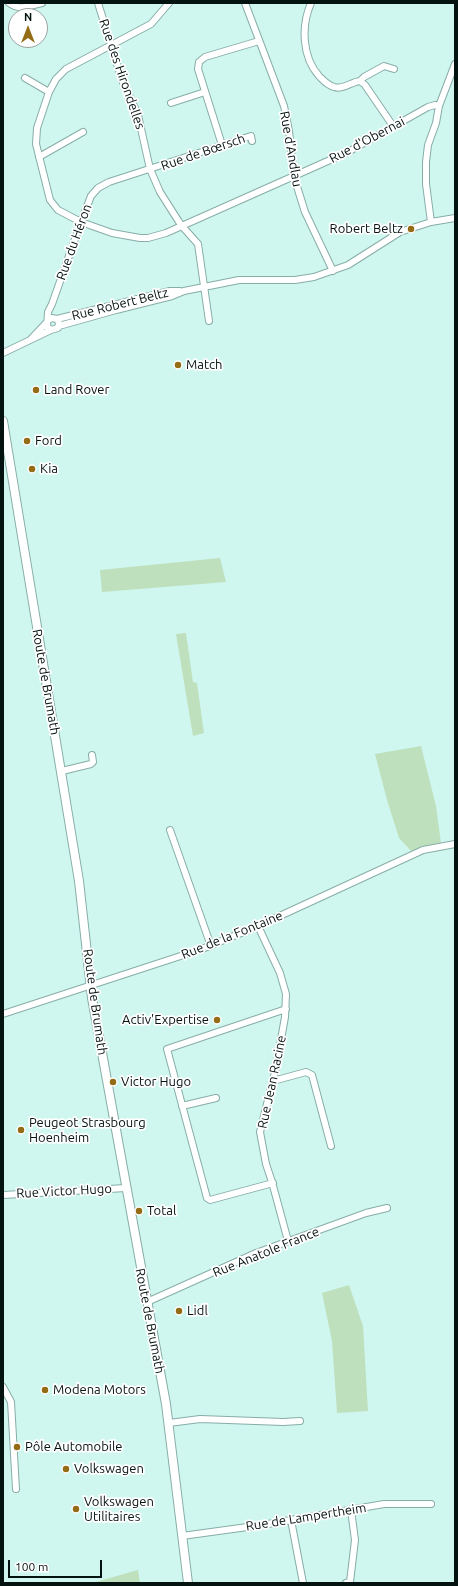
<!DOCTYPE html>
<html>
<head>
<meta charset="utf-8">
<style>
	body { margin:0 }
	#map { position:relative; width:458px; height:1586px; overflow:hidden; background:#cff7f0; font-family:Ubuntu,sans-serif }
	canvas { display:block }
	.frame { position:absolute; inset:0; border:4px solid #041210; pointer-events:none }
	.north { position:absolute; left:8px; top:8px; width:40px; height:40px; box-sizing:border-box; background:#fff; border:1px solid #9ba09f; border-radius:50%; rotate:0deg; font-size:11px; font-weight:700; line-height:16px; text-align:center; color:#041210 }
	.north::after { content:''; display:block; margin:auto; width:14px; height:18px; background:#946c15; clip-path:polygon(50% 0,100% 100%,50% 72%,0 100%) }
	.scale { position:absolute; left:8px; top:1560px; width:94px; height:18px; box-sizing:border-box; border:2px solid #041210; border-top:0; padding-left:5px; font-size:12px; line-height:14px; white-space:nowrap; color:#041210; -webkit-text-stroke:3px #fff; paint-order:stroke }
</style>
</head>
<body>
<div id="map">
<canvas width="458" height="1586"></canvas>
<div class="frame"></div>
<div class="north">N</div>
<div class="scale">100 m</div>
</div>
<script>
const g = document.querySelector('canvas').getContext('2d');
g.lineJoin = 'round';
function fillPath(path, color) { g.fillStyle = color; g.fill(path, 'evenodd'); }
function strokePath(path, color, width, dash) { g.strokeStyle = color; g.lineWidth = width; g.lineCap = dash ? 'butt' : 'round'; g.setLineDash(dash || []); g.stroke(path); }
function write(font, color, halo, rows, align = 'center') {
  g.font = font + ' Ubuntu,sans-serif'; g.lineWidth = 3.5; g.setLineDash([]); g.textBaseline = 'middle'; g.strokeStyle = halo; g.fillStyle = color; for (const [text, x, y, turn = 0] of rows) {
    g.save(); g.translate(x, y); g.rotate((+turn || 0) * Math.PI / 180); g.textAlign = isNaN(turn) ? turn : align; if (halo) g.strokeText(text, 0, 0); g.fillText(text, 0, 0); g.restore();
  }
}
const green = new Path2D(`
	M220 558 226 582 102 592 100 570Z
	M186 633 193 682 197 683 204 733 193 736 176 634Z
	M421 746 436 806 441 843 411 851 399 838 387 800 375 754Z
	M349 1285 363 1326 368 1411 337 1413 332 1341 322 1293Z
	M138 1570 140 1583H92Z`);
const minor = new Path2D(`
	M9 3C19 11 30 6 42 3
	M98 3 122 80 138 115 150 169 160 192 181 225 198 244 209 321
	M169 3 151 24 66 69 56 79 49 92 37 128 36 144 50 200 58 210 81 222 112 233 140 238H148L166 233 348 152 428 107 435 105 439 106
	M245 3 284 106 289 131 294 177 305 212 333 271
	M311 3C301 26 302 57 319 76 324 81 327 85 334 87 343 90 351 82 360 81L365 85 393 126
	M25 78 49 92
	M360 81 364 77 384 66 394 69
	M171 103 205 92
	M222 145 198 69 199 62 205 57 259 41
	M39 157 83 132
	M431 222 426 184V162L428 145 436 123 439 106 455 64
	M57 319 170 291H180
	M48 320 52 318 57 319 59 323 58 328 51 330 47 327 48 312 52 304 81 222 91 196 98 188 109 182 251 136 252 141
	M59 326 116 310 172 296 184 291 239 280H295L314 277 348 265 400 232 431 222 455 218
	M31 339 47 322
	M3 353 51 330
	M62 771 91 764 93 762 92 755
	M170 830 211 946
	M258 926 280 973 286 994 285 1017 276 1068 260 1132 266 1164 272 1182 288 1241
	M3 1014 202 949 258 926 423 850 455 844
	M273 1081 306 1072 312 1075 331 1146
	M182 1106 216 1098
	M273 1183 210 1200 207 1198 167 1049 286 1009
	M3 1195 126 1188
	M147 1302 256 1253 366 1213 387 1208
	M3 1387 11 1402 16 1489
	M169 1423 200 1419 283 1422 300 1421
	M291 1520 303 1583
	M182 1536 262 1525 384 1504H431
	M346 1583 350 1582 355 1540 351 1510`);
const major = new Path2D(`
	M3 421 79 881 92 998 166 1404 188 1583`);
const markers = [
	[411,229,4,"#946c15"],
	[178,365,4,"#946c15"],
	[36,390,4,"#946c15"],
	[27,441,4,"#946c15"],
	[32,469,4,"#946c15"],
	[217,1020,4,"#946c15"],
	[113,1082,4,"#946c15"],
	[21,1130,4,"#946c15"],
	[139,1211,4,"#946c15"],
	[179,1311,4,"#946c15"],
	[45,1390,4,"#946c15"],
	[17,1447,4,"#946c15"],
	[66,1469,4,"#946c15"],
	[76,1509,4,"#946c15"]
];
const streetNames = [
	["Rue des Hirondelles",122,74,71],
	["Rue d'Obernai",367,140,-28],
	["Rue d'Andlau",291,149,80],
	["Rue de Bœrsch",203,152,-19],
	["Rue du Héron",74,242,-70],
	["Rue Robert Beltz",120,304,-14],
	["Route de Brumath",46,682,80],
	["Rue de la Fontaine",232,935,-22],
	["Route de Brumath",95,1002,82],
	["Rue Jean Racine",272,1082,-78],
	["Rue Victor Hugo",64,1191,-3],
	["Rue Anatole France",266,1252,-22],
	["Route de Brumath",150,1321,79],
	["Rue de Lampertheim",306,1517,-9]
];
const poiNames = [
	["Robert Beltz",403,229,"right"],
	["Match",186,365],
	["Land Rover",44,390],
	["Ford",35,441],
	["Kia",40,469],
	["Activ'Expertise",209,1020,"right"],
	["Victor Hugo",121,1082],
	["Peugeot Strasbourg",29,1123],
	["Hoenheim",29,1138],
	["Total",147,1211],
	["Lidl",187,1311],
	["Modena Motors",53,1390],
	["Pôle Automobile",25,1447],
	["Volkswagen",74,1469],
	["Volkswagen",84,1502],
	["Utilitaires",84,1517]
];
fillPath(green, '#bfe0bd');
strokePath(minor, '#87ada7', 8);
strokePath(major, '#87ada7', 10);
strokePath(minor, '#fff', 6);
strokePath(major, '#fff', 8);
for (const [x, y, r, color] of markers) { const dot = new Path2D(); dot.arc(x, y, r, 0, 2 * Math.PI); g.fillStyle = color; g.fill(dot); strokePath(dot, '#fff', 1.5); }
write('13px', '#041210', '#fff', streetNames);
write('13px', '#041210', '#fff', poiNames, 'left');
</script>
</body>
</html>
